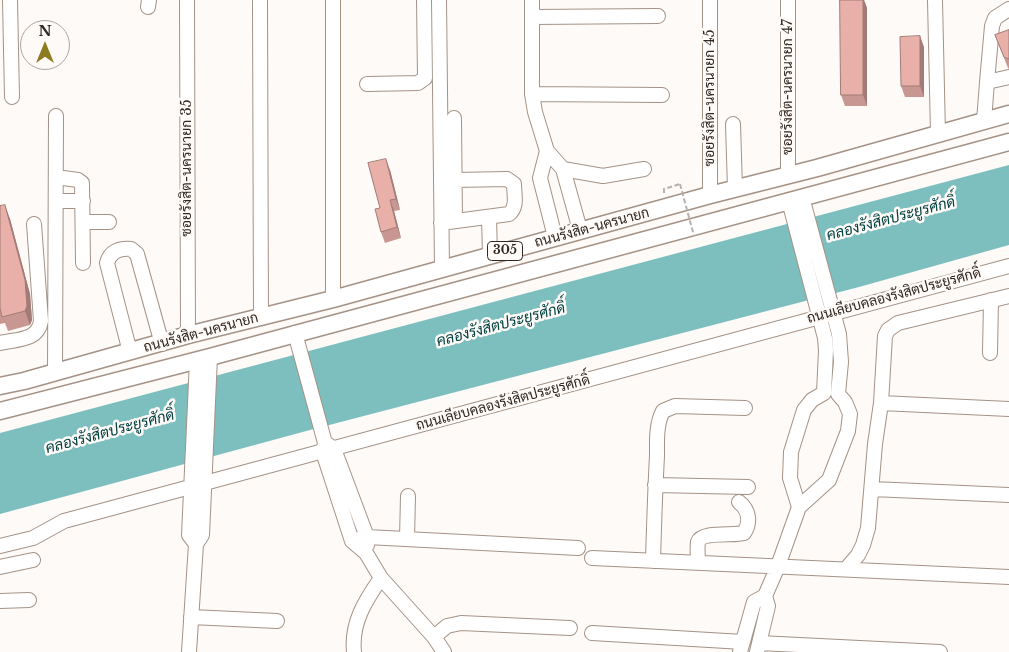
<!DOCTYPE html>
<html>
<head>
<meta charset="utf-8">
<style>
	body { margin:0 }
	#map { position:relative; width:1009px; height:652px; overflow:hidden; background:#fefaf7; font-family:"Libre Baskerville",serif }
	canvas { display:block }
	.north { position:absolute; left:20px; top:20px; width:50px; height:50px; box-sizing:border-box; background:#fefaf7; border:1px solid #aba6a2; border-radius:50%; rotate:0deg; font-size:14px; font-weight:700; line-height:20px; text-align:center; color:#2e2722 }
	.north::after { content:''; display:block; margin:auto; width:18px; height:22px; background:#8c7b21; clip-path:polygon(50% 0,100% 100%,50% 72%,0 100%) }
</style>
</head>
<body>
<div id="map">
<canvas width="1009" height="652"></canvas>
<div class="north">N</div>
</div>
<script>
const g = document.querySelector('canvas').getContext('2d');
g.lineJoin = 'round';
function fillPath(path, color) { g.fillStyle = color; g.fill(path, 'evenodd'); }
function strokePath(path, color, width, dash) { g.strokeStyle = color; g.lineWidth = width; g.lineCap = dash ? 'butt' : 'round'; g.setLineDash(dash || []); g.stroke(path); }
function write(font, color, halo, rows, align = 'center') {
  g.font = font + ' "Libre Baskerville",Sarabun,serif'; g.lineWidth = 5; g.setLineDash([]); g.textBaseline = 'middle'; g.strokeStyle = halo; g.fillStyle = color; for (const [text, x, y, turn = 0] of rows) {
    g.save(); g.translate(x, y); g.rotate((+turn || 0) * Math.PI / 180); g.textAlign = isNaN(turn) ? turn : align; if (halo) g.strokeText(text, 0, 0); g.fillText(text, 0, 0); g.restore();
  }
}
const water = new Path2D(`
	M1009 165V245L859 287 310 430 0 514V433Z`);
const path = new Path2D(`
	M664 193V189L680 184`);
const minor = new Path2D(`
	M10 0 12 97
	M187 0 188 335
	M260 0 261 317
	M333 0V299
	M439 0 442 268
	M532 0V94L535 112 547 151 563 169 580 230
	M788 0V175
	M935 0 938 134
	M148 7 149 0
	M532 17 658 16
	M987 82 992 26 995 18 1009 9
	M367 84 418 83 425 78 424 0
	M532 94 662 95
	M454 118 455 221
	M984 121 987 82 1009 77
	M733 124 735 189
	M547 151 540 178 555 237
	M563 169 603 176 644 169
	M56 177 78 180 82 183 83 263
	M710 195V0
	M56 201H83
	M789 201 825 338 826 350 824 393 812 400 804 410 791 452 790 478 799 507
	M489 217 490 255
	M84 222H109
	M441 223 509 214C518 207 514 194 514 184L507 179 454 180
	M295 333 325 443 323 452 352 541 366 553 381 578 434 637 444 652
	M0 343C17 339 38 341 41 321L34 224
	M130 352 107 263C110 251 120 248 131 249L137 254 162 344
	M990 353 991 300
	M55 373 56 116
	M881 403 1009 409
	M327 444 334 449 367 537V545
	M655 485 748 487
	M872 489 1009 495
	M407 539 408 496
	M352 541 367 537 578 548
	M196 544 189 535 197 360
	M0 546 33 538 64 521 1009 266
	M592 558 1009 577
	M653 561C654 526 655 491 657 456 657 441 656 424 663 411L675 406 745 408
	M698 563C698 557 697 548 698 542 702 531 734 536 744 533 751 522 749 510 739 502
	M0 567 33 560
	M846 569 858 555 863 545 868 528 875 444 881 403 885 336 888 330 898 323 1009 296
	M0 601 29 600
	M191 617 277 621
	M592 633 743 642
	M434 637 447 626 461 623 570 628
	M759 643 940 652
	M189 652 196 544 202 535 210 357
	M354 652C351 623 365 601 381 578
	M740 652 754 602 765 596 778 566 799 507 829 480 848 431 850 414 845 402 838 394 841 362 839 334 802 197
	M757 652 768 606 765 596`);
const major = new Path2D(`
	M0 386 24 381 188 335 333 299 710 195 817 168 1009 114
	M0 411 210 357 1009 142`);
const pathBridge = new Path2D(`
	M680 184 694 236`);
const wall = new Path2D(`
	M840 0H864L867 8V106H845L841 95Z
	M1009 30V69L1008 68 995 35Z
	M924 47V97H905L901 86Z
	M390 170 400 210 394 211 401 238 385 243 381 232 380 208Z
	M0 206 10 219 30 294 32 320 30 325 8 331 5 323 0 324Z`);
const shadedWall = new Path2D(`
	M863 0H864L867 8V106L863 95Z
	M920 36 924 47V97L920 86Z
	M386 159 390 170 400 210 396 199Z
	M390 200 394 211 401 238 397 227Z
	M5 205 10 219 30 294 32 320 30 325 25 311Z`);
const building = new Path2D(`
	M840 0H863V95H841Z
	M1009 30V59L1004 57 995 35Z
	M920 36V86H901L900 37Z
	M386 159 396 199 390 200 397 227 381 232 375 209 380 208 368 163Z
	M5 205 25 280 27 306 25 311 2 317 0 308V206Z`);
const shields = [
	[505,251,35]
];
const shieldNames = [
	["305",505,251]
];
const streetNames = [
	["ซอยรังสิต-นครนายก 47",788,87,-90],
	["ซอยรังสิต-นครนายก 45",710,98,-90],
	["ซอยรังสิต-นครนายก 35",187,168,-90],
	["ถนนรังสิต-นครนายก",592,228,-15],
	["ถนนเลียบคลองรังสิตประยูรศักดิ์",894,296,-15],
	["ถนนรังสิต-นครนายก",201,333,-15],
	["ถนนเลียบคลองรังสิตประยูรศักดิ์",503,403,-15]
];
const waterNames = [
	["คลองรังสิตประยูรศักดิ์",891,219,-15],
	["คลองรังสิตประยูรศักดิ์",501,325,-15],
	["คลองรังสิตประยูรศักดิ์",110,432,-15]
];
fillPath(water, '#7dbfbf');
strokePath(minor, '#a49286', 16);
strokePath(major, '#a49286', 19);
strokePath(path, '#b6b1ae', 2, [5, 2.5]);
strokePath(minor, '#fff', 14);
strokePath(major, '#fff', 16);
strokePath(pathBridge, '#b6b1ae', 2, [5, 2.5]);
fillPath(wall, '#c89791');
fillPath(shadedWall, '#a27b76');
fillPath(building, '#e8b0a9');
strokePath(building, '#a27b76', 1);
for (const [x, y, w] of shields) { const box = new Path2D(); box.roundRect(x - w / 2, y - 9.5, w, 19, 4); g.fillStyle = '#fefaf7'; g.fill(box); strokePath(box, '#2e2722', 1); }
write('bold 12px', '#2e2722', null, shieldNames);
write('14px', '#2e2722', '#fefaf7', streetNames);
write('italic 15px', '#004141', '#fefaf7', waterNames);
</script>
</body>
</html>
